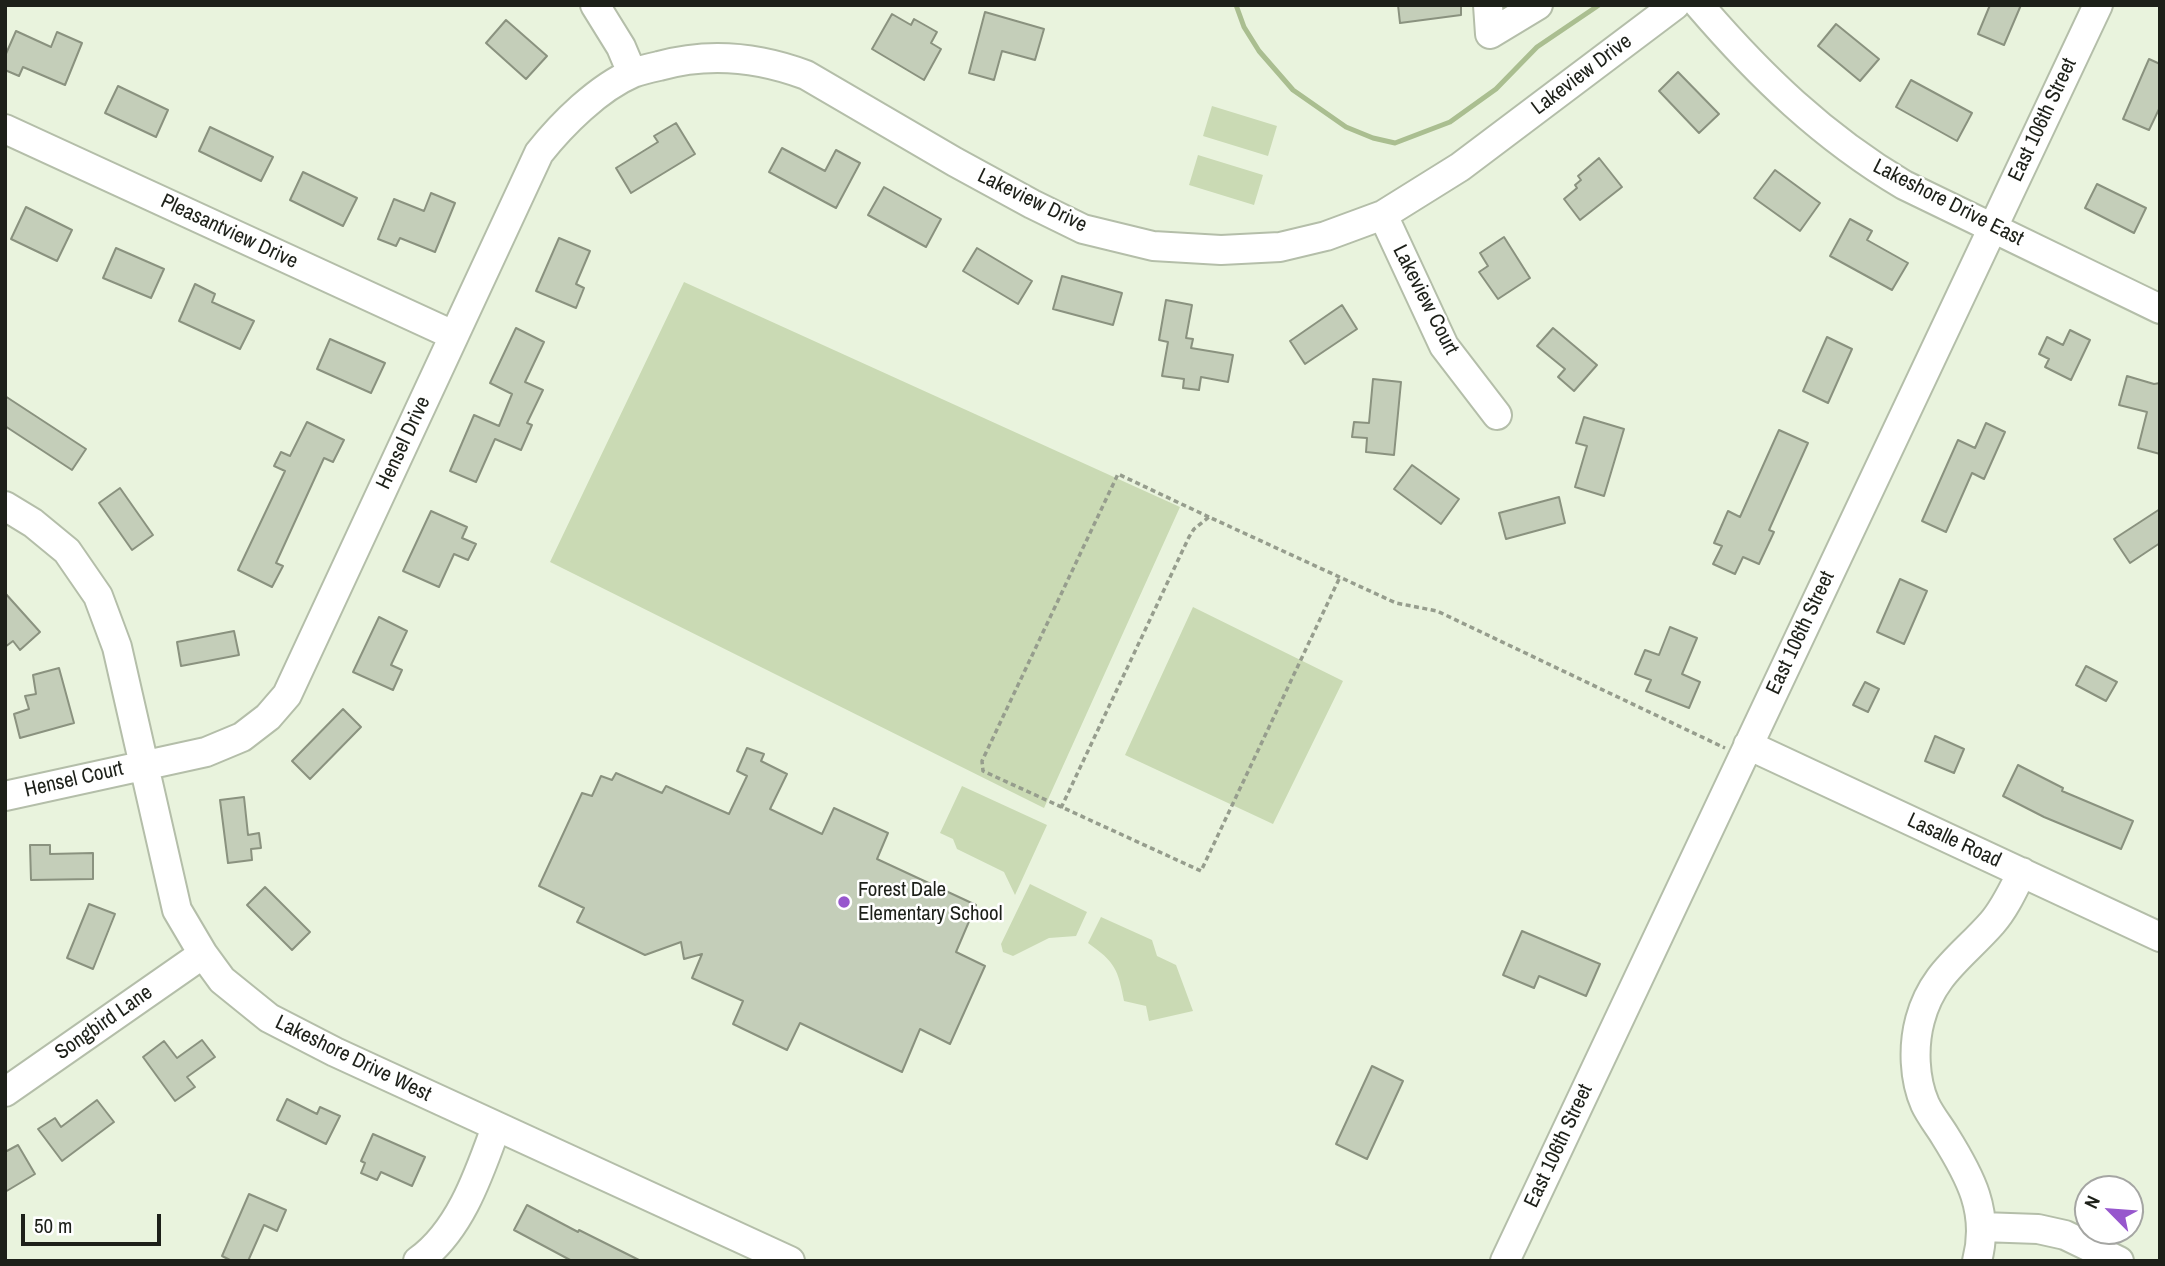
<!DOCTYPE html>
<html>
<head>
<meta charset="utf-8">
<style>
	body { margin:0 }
	#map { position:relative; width:2165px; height:1266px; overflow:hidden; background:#e9f3dd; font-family:"Archivo Narrow",sans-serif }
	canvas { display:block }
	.frame { position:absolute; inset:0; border:7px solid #1d2019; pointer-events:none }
	.north { position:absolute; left:2074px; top:1175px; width:70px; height:70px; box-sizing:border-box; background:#fff; border:2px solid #a5a6a3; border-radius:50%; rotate:295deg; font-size:19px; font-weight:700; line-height:28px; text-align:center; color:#1d2019 }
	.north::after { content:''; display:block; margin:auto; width:24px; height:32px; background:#9757cd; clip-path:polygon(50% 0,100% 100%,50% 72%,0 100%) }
	.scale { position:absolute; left:21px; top:1214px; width:140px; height:32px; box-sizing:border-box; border:4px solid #1d2019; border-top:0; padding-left:9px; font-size:21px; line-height:24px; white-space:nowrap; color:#1d2019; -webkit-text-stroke:5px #fff; paint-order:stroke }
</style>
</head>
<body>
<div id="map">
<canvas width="2165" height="1266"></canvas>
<div class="frame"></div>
<div class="north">N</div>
<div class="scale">50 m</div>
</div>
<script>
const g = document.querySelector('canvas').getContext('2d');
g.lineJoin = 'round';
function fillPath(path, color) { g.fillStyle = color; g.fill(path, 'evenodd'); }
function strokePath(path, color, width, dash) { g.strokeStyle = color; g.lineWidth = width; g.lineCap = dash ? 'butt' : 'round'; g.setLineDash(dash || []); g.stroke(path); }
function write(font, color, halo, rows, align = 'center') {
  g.font = font + ' "Archivo Narrow",sans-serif'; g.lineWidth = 5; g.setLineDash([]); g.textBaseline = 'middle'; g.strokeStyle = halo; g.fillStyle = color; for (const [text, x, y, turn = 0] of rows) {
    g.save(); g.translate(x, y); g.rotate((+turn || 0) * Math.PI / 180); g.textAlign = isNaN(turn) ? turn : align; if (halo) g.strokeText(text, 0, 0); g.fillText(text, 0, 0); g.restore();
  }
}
const green = new Path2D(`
	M1212 106 1277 126 1268 156 1203 136Z
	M1198 155 1263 175 1254 205 1189 185Z
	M684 282 1180 507 1044 808 550 562Z
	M1193 607 1343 681 1273 824 1125 755Z
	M962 786 1047 825 1015 895 1004 872 957 849 953 839 940 833Z
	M1030 884 1087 912 1076 936 1049 938 1013 956 1003 952 1001 944Z
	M1101 917 1152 940 1157 956 1176 965 1193 1011 1149 1021 1146 1006 1124 1001C1118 969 1115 962 1088 943Z`);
const stream = new Path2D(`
	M1236 5 1244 27 1259 51 1293 90 1346 127 1373 138 1395 143 1450 122 1496 89 1537 47 1599 5`);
const building = new Path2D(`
	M1398 5H1461V15L1400 23Z
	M1990 5H2021L2004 45 1978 34Z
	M985 12 1044 29 1035 60 1002 51 994 80 969 73Z
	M892 14 911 25 914 19 937 32 931 43 941 49 924 80 872 49Z
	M506 20 547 56 526 79 486 43Z
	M1836 24 1879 59 1860 81 1818 46Z
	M16 31 51 47 57 32 82 43 65 85 23 67 19 76 5 70V56Z
	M2149 59 2160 64V107L2149 130 2123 119Z
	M1678 72 1719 114 1699 133 1659 91Z
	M1911 80 1972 113 1957 141 1896 107Z
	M118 86 168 110 156 137 105 113Z
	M676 123 695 154 631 193 616 168 658 142 654 136Z
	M210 127 273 157 261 181 199 151Z
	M782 148 825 171 836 150 860 163 836 208 769 172Z
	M1599 158 1622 187 1580 220 1564 199 1577 188 1575 185 1581 180 1578 176Z
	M1775 170 1820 203 1800 231 1754 198Z
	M303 172 357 198 343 226 290 200Z
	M2097 184 2146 208 2134 233 2085 208Z
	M884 187 941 219 926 247 868 215Z
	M431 193 455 203 435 252 400 238 396 246 378 239 394 199 424 211Z
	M26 207 72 230 57 261 11 239Z
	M1850 219 1872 231 1867 240 1908 263 1892 290 1830 256Z
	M1504 237 1530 278 1498 299 1479 272 1488 266 1480 253Z
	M559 238 590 251 576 284 584 288 576 308 536 291Z
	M116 248 164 269 151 298 103 278Z
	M977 248 1032 281 1018 304 963 271Z
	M1062 276 1122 293 1113 325 1053 309Z
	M195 284 215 294 212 302 254 321 240 349 179 321Z
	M1166 300 1192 305 1186 338 1193 339 1191 348 1233 355 1228 382 1201 377 1199 390 1183 388 1184 379 1162 376 1168 342 1159 340Z
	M1342 305 1357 329 1305 364 1290 341Z
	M516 328 544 342 525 382 543 390 527 423 532 425 521 450 495 439 476 482 450 471 474 415 499 426 512 394 490 383Z
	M1553 328 1597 365 1574 391 1558 377 1565 369 1537 346Z
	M2070 330 2090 340 2071 380 2045 367 2049 359 2039 354 2047 337 2063 345Z
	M1827 337 1852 349 1828 403 1803 391Z
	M330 339 385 363 371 393 317 369Z
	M2127 376 2154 384 2160 383V454L2138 448 2147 412 2119 405Z
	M1373 379 1401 382 1394 455 1366 452 1367 438 1352 437 1354 422 1369 423Z
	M5 396 86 449 72 470 5 426Z
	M1584 417 1624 429 1604 496 1575 487 1587 446 1576 443Z
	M307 422 344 440 333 462 324 458 276 563 283 566 272 587 238 570 285 471 274 466 281 452 290 456Z
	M1986 423 2005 432 1984 479 1972 473 1946 532 1922 521 1958 440 1975 448Z
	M1779 430 1808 443 1769 530 1774 532 1759 564 1743 557 1735 574 1713 564 1722 546 1714 543 1728 511 1740 517Z
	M1412 465 1459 499 1441 524 1394 489Z
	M120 488 153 535 132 550 99 503Z
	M1559 497 1565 523 1506 539 1499 513Z
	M2160 509V543L2130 563 2114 539Z
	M431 511 467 527 462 538 476 544 468 560 454 554 439 587 403 571Z
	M1900 579 1927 591 1904 644 1877 632Z
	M5 593 40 632 20 650 13 641 5 647Z
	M379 617 407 631 391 665 402 670 393 690 353 672Z
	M1670 627 1697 638 1682 674 1700 682 1689 708 1646 691 1651 680 1635 674 1645 650 1659 655Z
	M234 631 239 655 181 666 177 642Z
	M2086 666 2117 682 2106 701 2076 685Z
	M59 668 74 723 20 738 14 714 29 709 25 696 36 694 33 675Z
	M1865 682 1879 689 1868 712 1853 705Z
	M343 709 361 727 310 779 292 761Z
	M1935 736 1964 749 1954 773 1925 761Z
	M747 748 764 754 761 761 787 774 770 809 822 834 834 808 888 833 877 859 976 905 956 952 985 966 950 1044 920 1029 902 1072 800 1023 787 1050 733 1024 743 1001 692 978 702 954 684 959 681 942 645 955 577 922 584 908 539 886 582 793 592 796 601 776 612 780 616 773 662 793 666 786 729 814 747 776 737 771Z
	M2018 765 2063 788 2062 791 2133 821 2121 849 2044 817 2003 796Z
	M244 797 248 835 259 833 261 848 251 849 252 860 228 863 220 800Z
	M30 845H50V854L93 853V879L31 880Z
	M265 887 310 932 292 950 247 905Z
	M89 904 115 914 93 969 67 958Z
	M1522 931 1600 964 1586 996 1539 976 1534 988 1503 975Z
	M202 1040 215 1057 187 1077 195 1087 175 1101 143 1057 164 1041 177 1058Z
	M1372 1066 1403 1081 1367 1159 1336 1144Z
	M287 1099 317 1114 320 1107 340 1116 326 1144 277 1120Z
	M97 1100 114 1122 62 1161 38 1129 55 1118 61 1127Z
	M373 1134 425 1157 412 1186 381 1172 377 1180 361 1173 365 1163 361 1161Z
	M18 1145 35 1174 5 1192V1152Z
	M249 1194 286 1210 277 1231 264 1225 248 1261H232L222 1256Z
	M527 1205 578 1232 579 1230 641 1261H572L514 1230Z`);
const path = new Path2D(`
	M1209 517 1118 474 982 761 983 771 1201 871 1340 577
	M1061 808 1189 537 1194 529 1209 517 1396 603 1437 611 1725 748`);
const minor = new Path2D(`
	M595 5 621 47 632 73
	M1488 5 1490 34 1538 5
	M1699 5C1760 76 1823 137 1904 185L2160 309
	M5 129 453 335
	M1383 215 1444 346 1497 415
	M5 506 33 523 67 551 98 596 117 647 177 910 203 954 222 980 269 1018 335 1052 790 1261
	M1748 745 2160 937
	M5 796 206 752 242 737 268 717 287 695 539 153C562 124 598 88 633 73 641 70 650 68 659 66 709 52 758 57 806 75L955 162 1032 204 1083 229 1153 246 1221 250 1280 247 1326 236 1383 215 1460 167 1675 5
	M5 1092 203 954
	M1982 1227 2038 1229 2065 1235 2119 1261
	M418 1261C460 1231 479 1174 496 1127
	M1505 1261 2098 5
	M1977 1261C1990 1212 1970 1176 1945 1136 1939 1126 1930 1115 1925 1104 1914 1079 1913 1046 1920 1020 1932 974 1963 956 1992 923 2005 908 2013 890 2022 872`);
const markers = [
	[844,902,7,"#9757cd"]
];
const streetNames = [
	["Lakeview Drive",1582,75,-37],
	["East 106th Street",2043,120,-65],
	["Lakeview Drive",1032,201,26],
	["Lakeshore Drive East",1948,203,27],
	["Pleasantview Drive",229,232,25],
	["Lakeview Court",1425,300,63],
	["Hensel Drive",404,443,-65],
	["East 106th Street",1801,633,-65],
	["Hensel Court",74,780,-13],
	["Lasalle Road",1954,841,25],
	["Songbird Lane",104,1023,-35],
	["Lakeshore Drive West",353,1059,26],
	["East 106th Street",1559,1146,-65]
];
const poiNames = [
	["Forest Dale",858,890],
	["Elementary School",858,914]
];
fillPath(green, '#cadab4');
strokePath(stream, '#aabe90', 5);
fillPath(building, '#c4ceb9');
strokePath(building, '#8a927f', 2);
strokePath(minor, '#b4bea9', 32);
strokePath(path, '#969d8d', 3.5, [5, 3.5]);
strokePath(minor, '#fff', 28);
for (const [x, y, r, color] of markers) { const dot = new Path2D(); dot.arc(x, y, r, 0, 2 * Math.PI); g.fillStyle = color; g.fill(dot); strokePath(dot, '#fff', 2.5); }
write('21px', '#1d2019', '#fff', streetNames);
write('21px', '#1d2019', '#fff', poiNames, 'left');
</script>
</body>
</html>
